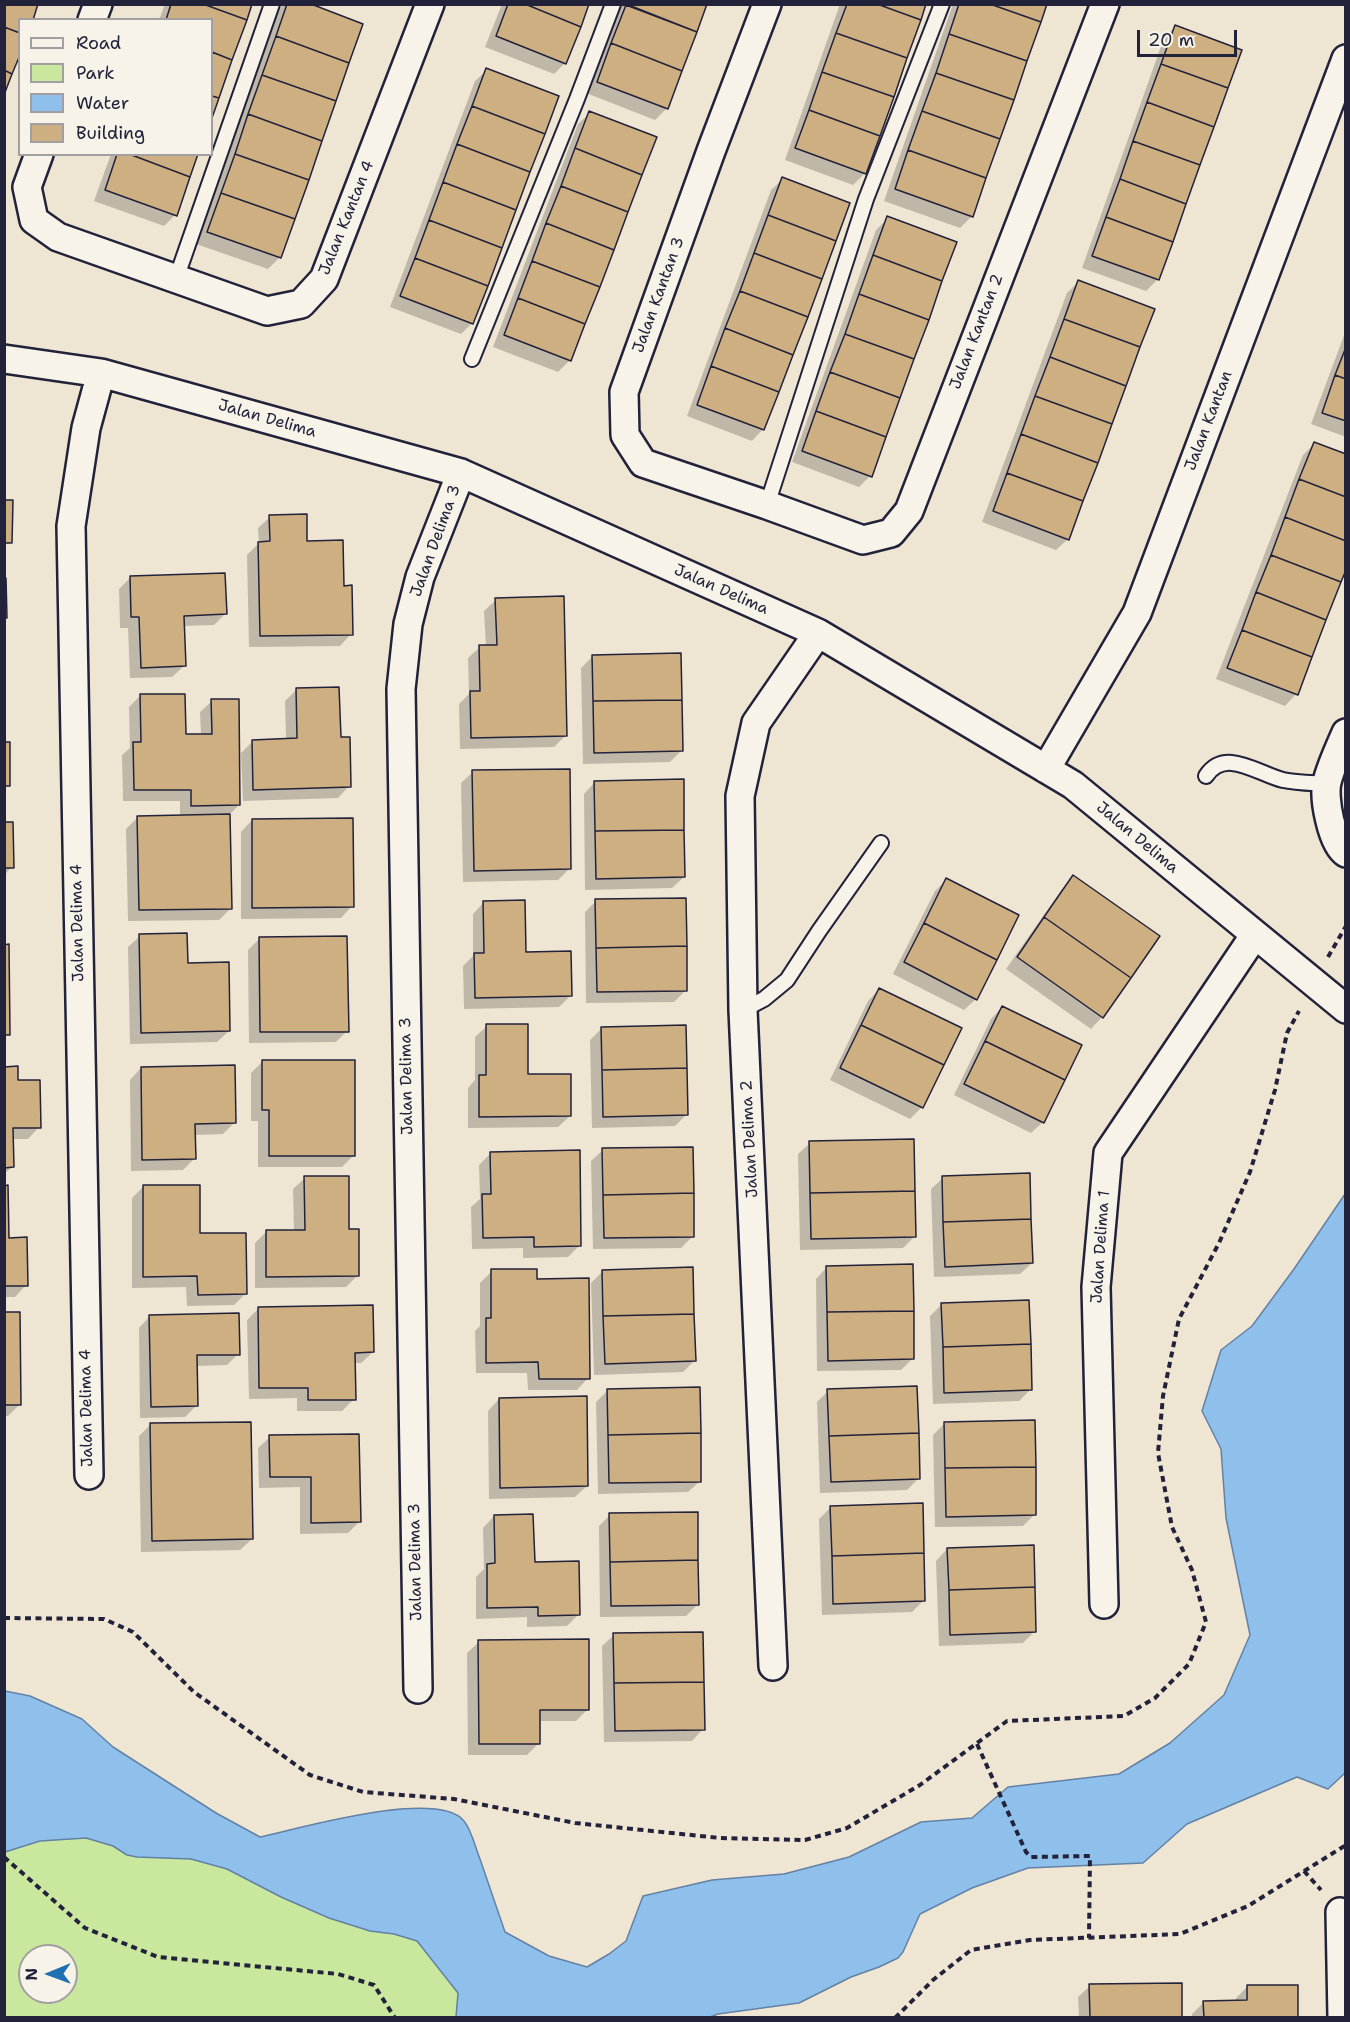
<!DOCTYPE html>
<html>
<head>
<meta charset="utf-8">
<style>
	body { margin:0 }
	#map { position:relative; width:1350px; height:2022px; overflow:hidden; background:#efe5d3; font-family:"Shantell Sans",sans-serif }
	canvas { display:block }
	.frame { position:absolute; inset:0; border:6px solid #22223b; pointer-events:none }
	.legend { position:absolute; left:18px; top:18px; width:195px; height:138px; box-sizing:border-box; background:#f7f3e8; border:2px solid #a29fa3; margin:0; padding:8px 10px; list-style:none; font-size:18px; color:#22223b }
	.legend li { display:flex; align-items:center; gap:12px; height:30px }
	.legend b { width:30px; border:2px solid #a29fa3 }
	.north { position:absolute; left:18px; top:1944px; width:60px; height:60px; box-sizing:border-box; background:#f7f3e8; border:2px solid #a29fa3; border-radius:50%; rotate:269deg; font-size:16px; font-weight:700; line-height:24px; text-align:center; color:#22223b }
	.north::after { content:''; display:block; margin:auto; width:21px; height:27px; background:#1f6fb2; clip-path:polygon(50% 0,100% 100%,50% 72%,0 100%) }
	.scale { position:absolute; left:1137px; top:30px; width:100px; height:27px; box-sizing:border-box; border:3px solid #22223b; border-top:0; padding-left:8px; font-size:18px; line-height:21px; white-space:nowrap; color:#22223b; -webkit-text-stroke:4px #f7f3e8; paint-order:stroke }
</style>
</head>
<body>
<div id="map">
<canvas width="1350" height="2022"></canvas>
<div class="frame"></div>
<ul class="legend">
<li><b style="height:8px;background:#f7f3e8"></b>Road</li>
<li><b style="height:16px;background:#cae79e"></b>Park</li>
<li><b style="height:16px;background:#8fc0eb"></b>Water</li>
<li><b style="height:16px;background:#cdaf81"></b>Building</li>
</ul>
<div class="north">N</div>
<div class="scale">20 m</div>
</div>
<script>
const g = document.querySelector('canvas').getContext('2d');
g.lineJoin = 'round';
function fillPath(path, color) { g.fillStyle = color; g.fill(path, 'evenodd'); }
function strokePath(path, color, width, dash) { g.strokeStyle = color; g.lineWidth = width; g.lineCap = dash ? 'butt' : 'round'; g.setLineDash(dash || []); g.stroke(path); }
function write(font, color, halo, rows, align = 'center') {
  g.font = font + ' "Shantell Sans",sans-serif'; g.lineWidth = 4.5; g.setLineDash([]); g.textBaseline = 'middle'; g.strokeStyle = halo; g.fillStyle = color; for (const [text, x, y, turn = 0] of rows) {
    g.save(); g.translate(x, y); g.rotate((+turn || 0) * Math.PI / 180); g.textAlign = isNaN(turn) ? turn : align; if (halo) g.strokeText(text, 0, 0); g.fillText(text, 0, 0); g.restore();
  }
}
const green = new Path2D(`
	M68 1838H86L113 1846 127 1855 137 1857 191 1859 227 1869 281 1897 329 1918 370 1931 394 1934 417 1941 458 1993 456 2017 5 2018V1852L40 1841ZM30 1956H66V1992H30Z`);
const water = new Path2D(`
	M1345 1194 1346 1772 1328 1789 1297 1777 1187 1824 1143 1863 1028 1868 972 1888 920 1914 903 1952 898 1958 879 1967 851 1977 799 2003 718 2014 710 2017H456L458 1993 417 1941 394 1934 370 1931 329 1918 281 1897 227 1869 191 1859 137 1857 127 1855 113 1846 86 1838 40 1841 5 1852V1691L30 1696 82 1719 113 1747 216 1813 260 1837C298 1829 437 1788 464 1821 472 1831 475 1847 480 1859 488 1883 497 1908 505 1932L549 1956 587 1967 609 1954 626 1941 643 1896 712 1880 784 1874 849 1857 921 1822 972 1818 1008 1787 1119 1774 1170 1743 1224 1695 1250 1635 1226 1518 1221 1449 1202 1411 1221 1350 1252 1326 1294 1269Z`);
const shadow = new Path2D(`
	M165 4H251L212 114V20H159Z
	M284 4H306L280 257 268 269 196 244 279 10Z
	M502 4H588L565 63 554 74 485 47Z
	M620 4H706L667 108 655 120 586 93Z
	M840 4H924L865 173 853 185 785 160Z
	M953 4H1045L972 216 960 228 884 201Z
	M1175 27 1240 51 1157 280 1146 291 1082 268 1164 38Z
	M487 70 472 323 461 334 390 307 475 81Z
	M590 113 655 138 570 360 558 372 493 347 578 124Z
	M111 154H197L175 215 164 226 94 201Z
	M783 179 763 429 752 441 687 416 771 190Z
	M888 218 870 476 859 487 792 462 876 230Z
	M1078 282 1068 539 1056 550 982 522 1067 293Z
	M1346 330V437L1311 424Z
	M1314 444 1296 694 1285 706 1216 679 1303 455Z
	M270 517 306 542 342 587 351 634 340 646 249 647 247 555 259 543 258 528Z
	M131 577 225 614 214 625 183 626 184 666 172 677 130 678 128 628H120L119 589Z
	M496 600 566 735 554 747 460 749 459 704 469 694 468 658 480 647H486L484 611Z
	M593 656 682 750 670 762 583 764 581 668Z
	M296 690 339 738 349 786 338 798 243 801 241 753 253 741 286 740 285 701Z
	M141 695 184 736 201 735 200 712 212 701 239 805 229 815 231 908 219 920 128 921 126 829 137 818 180 817V801H123L122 755 130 748 129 707Z
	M473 772 570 868 558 880 463 882 461 783Z
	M595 782 684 877 672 888 585 890 584 794Z
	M252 820 352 906 341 918 241 919V832Z
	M4 824 12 867 4 875Z
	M1073 877 1158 936 1102 1017 1091 1029 1006 969 1062 889Z
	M947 879 976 999 964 1010 893 974 935 891Z
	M596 901 686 990 674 1002 586 1003 585 912Z
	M484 902 525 954 570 996 559 1007 464 1009 463 966 473 956V914Z
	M140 936 186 965 229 1031 217 1042 130 1044 128 947Z
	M259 939 347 1031 336 1042 249 1043 248 950Z
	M879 989 960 1029 922 1107 910 1119 830 1080 868 1001Z
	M1002 1007 1043 1122 1031 1133 954 1095 991 1019Z
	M487 1026 527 1075 570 1116 558 1127 468 1128V1088L475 1080V1037Z
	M602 1028 686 1115 675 1126 592 1128 590 1040Z
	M263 1061 353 1156 342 1167H258V1121H251V1073Z
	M4 1068 17 1081 39 1127 28 1139H12V1167L4 1174Z
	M141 1068 234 1123 223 1134 194 1135V1159L183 1170 131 1171 130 1080Z
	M810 1143 914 1237 903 1248 800 1250 798 1154Z
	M603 1150 693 1236 681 1248 593 1249 591 1161Z
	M491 1153 580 1245 568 1257 523 1258V1248L472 1249 471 1207 480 1199 479 1165Z
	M305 1178 348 1231 357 1276 346 1287 255 1288V1243L266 1232 294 1231 293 1189Z
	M943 1178 1032 1263 1020 1274 934 1277 931 1189Z
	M4 1187 8 1239 26 1285 15 1297H4Z
	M143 1187 198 1235 245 1294 234 1305 187 1306 186 1287 132 1288V1198Z
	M827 1267 913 1358 901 1370 817 1371 816 1279Z
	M492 1271 535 1281 588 1378 577 1390H528L527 1373H476L475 1331 480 1326V1283Z
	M603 1271 694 1361 683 1372 594 1375 591 1283Z
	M942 1304 1031 1389 1019 1401 933 1404 930 1316Z
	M259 1308 373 1352 361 1363H353L354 1399 342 1411H297V1398L249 1399 247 1320Z
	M4 1314 20 1404 8 1416H4Z
	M150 1316 238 1354 227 1365 196 1366V1406L185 1417 140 1418 139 1328Z
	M608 1390 700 1481 688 1492 598 1494 596 1402Z
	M828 1391 919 1478 907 1490 820 1493 817 1402Z
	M499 1399 587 1486 575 1497 489 1499 488 1411Z
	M945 1423 1035 1514 1023 1526 935 1527 933 1435Z
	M150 1425 252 1539 240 1550 141 1552 139 1436Z
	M270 1437 359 1522 348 1533 300 1534V1487L259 1488 258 1448Z
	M830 1508 924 1600 912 1612 822 1615 819 1519Z
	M610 1515 698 1604 686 1616 600 1617 599 1526Z
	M494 1516 533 1564 579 1614 567 1626 527 1627V1617L476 1619V1577L484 1569 483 1528Z
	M947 1549 1035 1631 1023 1643 939 1646 936 1561Z
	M614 1635 703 1729 692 1741 604 1742 602 1646Z
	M479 1642 588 1709 576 1721H539V1743L527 1755H468L467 1653Z
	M1090 1986 1181 2018H1079L1078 1997Z
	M1247 1987 1297 2018H1192V2014L1204 2002H1236V1998Z`);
const building = new Path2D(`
	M4 4H38L33 20H20V33L4 27Z
	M171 4H203L247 20 232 60 212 52V20H166Z
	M203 4H252L247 20Z
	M287 4H311L363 24 349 63 276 36Z
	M508 4H525L581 27 566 64 496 36Z
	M525 4H589L581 27Z
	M626 4H707L697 32Z
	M847 4H877L921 20 907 58 836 33Z
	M877 4H926L921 20Z
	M959 4H990L1041 22 1027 61 949 34Z
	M990 4H1047L1041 22Z
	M626 5 697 32 682 71 611 43Z
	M1175 25 1242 50 1228 88 1161 64Z
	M4 27 20 33V55L12 74 4 70Z
	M836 33 907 58 894 97 822 72Z
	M949 34 1027 61 1014 100 936 73Z
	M276 36 349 63 336 101 262 75Z
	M611 43 682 71 668 109 597 82Z
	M212 52 232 60 219 98 212 96Z
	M1161 64 1228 88 1214 127 1147 102Z
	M486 68 559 96 545 134 472 106Z
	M4 70 12 74 4 95Z
	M822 72 894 97 880 136 809 110Z
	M936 73 1014 100 1000 139 922 111Z
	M262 75 336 101 322 141 248 114Z
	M212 96 219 98 212 118Z
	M1147 102 1214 127 1200 165 1133 141Z
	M472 106 545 134 530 172 457 144Z
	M809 110 880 136 866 174 795 148Z
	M589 111 657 137 642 175 575 148Z
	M922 111 1000 139 986 178 908 150Z
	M248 114 322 141 309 180 235 154Z
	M1133 141 1200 165 1186 204 1120 179Z
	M457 144 530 172 516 210 443 182Z
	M575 148 642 175 628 212 561 186Z
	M908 150 986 178 973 217 895 189Z
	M117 154H129L190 177 177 216 105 190Z
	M129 154H198L190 177Z
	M235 154 309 180 295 219 221 193Z
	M782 177 850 203 836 241 768 215Z
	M1120 179 1186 204 1173 242 1106 217Z
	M443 182 516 210 502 248 429 220Z
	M561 186 628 212 614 250 546 223Z
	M221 193 295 219 281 258 207 232Z
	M768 215 836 241 822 279 754 253Z
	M887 216 957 242 942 281 873 255Z
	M1106 217 1173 242 1159 280 1092 256Z
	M429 220 502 248 488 286 415 258Z
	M546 223 614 250 600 287 532 261Z
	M754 253 822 279 808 317 740 291Z
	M873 255 942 281 929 320 859 294Z
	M415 258 488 286 473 324 400 296Z
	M532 261 600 287 585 324 518 298Z
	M1078 280 1155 309 1140 347 1064 319Z
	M740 291 808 317 793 355 725 328Z
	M859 294 929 320 914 359 845 334Z
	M518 298 585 324 571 361 504 335Z
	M1064 319 1140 347 1126 386 1050 357Z
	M725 328 793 355 779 392 711 366Z
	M845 334 914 359 900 398 830 372Z
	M1346 347V379L1335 375Z
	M1050 357 1126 386 1112 424 1035 396Z
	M711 366 779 392 764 430 697 405Z
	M830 372 900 398 886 437 816 411Z
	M1335 375 1346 379V421L1322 413Z
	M1035 396 1112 424 1098 463 1021 434Z
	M816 411 886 437 872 477 802 451Z
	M1021 434 1098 463 1083 501 1007 473Z
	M1314 442 1346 454V497L1299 479Z
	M4 449 5 500H13L12 543H4Z
	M1007 473 1083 501 1069 540 993 511Z
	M1299 479 1346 497V541L1285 517Z
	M307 514V541L343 540 344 586 352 585 353 635 260 636 258 542 270 541 269 515Z
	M1285 517 1346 541V570L1341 582 1271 555Z
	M1271 555 1341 582 1326 620 1256 592Z
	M225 573 227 614 184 616 186 666 141 668 139 617H131L130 576Z
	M4 578H6L7 618H4Z
	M1256 592 1326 620 1312 657 1242 630Z
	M564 596 567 736 471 738 470 691H480L479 645H497L495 598Z
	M1242 630 1312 657 1298 695 1227 668Z
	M681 653 682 700 593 701 592 655Z
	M339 687 341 737H350L351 787 253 790 252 740 297 738 296 688Z
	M140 694H185L186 734H212L211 699H239L240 805 191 806V790H134L133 742H141Z
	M682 700 683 751 594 753 593 701Z
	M4 742H10V786H4Z
	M570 769 571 869 474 871 472 770Z
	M684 779V830L595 831 594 781Z
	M230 814 232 909 139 910 137 816Z
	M353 818 354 907 252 908V819Z
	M4 822H13L14 868H4Z
	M684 830 685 877 596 879 595 831Z
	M1073 875 1160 936 1131 978 1044 917Z
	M946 878 1019 915 997 960 924 923Z
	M686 898 687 946 596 948 595 899Z
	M525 900 526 952 571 951 572 996 475 998 474 953H484L483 901Z
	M1044 917 1131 978 1103 1018 1017 957Z
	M924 923 997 960 977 1000 904 962Z
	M187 933 188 963 229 962 230 1031 141 1033 139 934Z
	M347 936 349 1032H260L259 937Z
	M9 944 10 1035H4V945Z
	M687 946V991L597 992 596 948Z
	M879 988 962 1028 944 1065 861 1025Z
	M1002 1006 1082 1045 1065 1080 985 1041Z
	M486 1024H528V1074H571V1116L479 1117V1075H486Z
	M686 1025 687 1068 602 1070 601 1027Z
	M861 1025 944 1065 923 1108 840 1068Z
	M985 1041 1065 1080 1044 1123 964 1084Z
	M262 1060H355V1156H269V1110H262Z
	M235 1065 236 1123 195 1124 196 1159 142 1160 141 1067Z
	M18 1066V1080H40L41 1128H13L14 1167 4 1168V1067Z
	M687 1068 688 1115 603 1117 602 1070Z
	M914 1139 915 1191 810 1193 809 1141Z
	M693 1147 694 1193 603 1195 602 1148Z
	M580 1150 581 1246 534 1247V1237L483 1238 482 1194H491L490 1152Z
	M1030 1173 1031 1219 943 1222 942 1176Z
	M304 1176H349V1229H359V1276L266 1277V1230H305Z
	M8 1185 9 1238 27 1237 28 1286H4V1186Z
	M143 1185H200V1233H246L247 1294 198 1295 197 1276 143 1277Z
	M915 1191 916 1237 811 1239 810 1193Z
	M694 1193V1237L604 1238 603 1195Z
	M1031 1219 1033 1263 945 1267 943 1222Z
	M913 1264 914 1311 827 1312 826 1266Z
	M693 1267 694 1314 603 1316 602 1270Z
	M491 1269H537V1279L589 1278 590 1379H539L538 1362 486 1363V1318H491Z
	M1029 1300 1031 1344 943 1347 941 1303Z
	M373 1305 374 1352 355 1353 356 1400H308V1388H259L258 1307Z
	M914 1311V1359L828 1361 827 1312Z
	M4 1312H20L21 1405H4Z
	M239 1313 240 1355H197L198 1406 151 1407 149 1315Z
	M694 1314 696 1361 605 1364 603 1316Z
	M1031 1344 1032 1390 944 1393 943 1347Z
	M917 1386 919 1433 829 1436 827 1389Z
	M700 1387 701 1433 608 1435 607 1389Z
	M587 1396 588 1486 500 1488 499 1398Z
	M1035 1420 1036 1467 945 1468 944 1422Z
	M251 1422 253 1539 152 1541 150 1423Z
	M701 1433V1482L609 1483 608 1435Z
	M919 1433 920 1479 831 1482 829 1436Z
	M359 1434 361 1522 311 1523V1477H270L269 1435Z
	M1036 1467V1515L946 1517 945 1468Z
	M923 1503 924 1553 832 1556 830 1506Z
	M698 1512V1560L610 1562 609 1513Z
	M533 1514 535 1562 579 1561 580 1615 538 1616V1607L487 1608V1564L495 1563 494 1515Z
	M1034 1545 1035 1587 949 1590 947 1548Z
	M924 1553 925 1601 833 1604 832 1556Z
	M698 1560 699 1605 611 1606 610 1562Z
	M1035 1587 1036 1632 950 1635 949 1590Z
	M703 1632 704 1682 614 1683 613 1633Z
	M589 1639V1710H540V1744H479L478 1640Z
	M704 1682 705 1730 615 1731 614 1683Z
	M1182 1983V2018H1090L1089 1984Z
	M1247 1985H1298V2018H1204L1203 2001 1247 2000Z`);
const path = new Path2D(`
	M1328 957 1346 926
	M4 1618 104 1619 133 1632 194 1692 310 1775 363 1792 454 1799 575 1823 720 1838 805 1840 847 1828 920 1785 1007 1721 1124 1716 1155 1698 1189 1664 1206 1622 1192 1570 1172 1527 1158 1453 1163 1396 1179 1319 1219 1243 1250 1172 1275 1090 1287 1033 1299 1011
	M977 1744 1026 1852 1031 1857 1090 1856 1089 1938
	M4 1857 85 1928 158 1957 338 1974 374 1985 395 2018
	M1304 1871 1321 1890
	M895 2018 933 1980 971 1950 1030 1940 1180 1934 1248 1906 1346 1845`);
const lane = new Path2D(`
	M176 279 272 4
	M472 359 577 99 613 4
	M767 505 866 199 942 4
	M1206 776C1225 747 1258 774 1283 780 1297 783 1312 783 1326 784
	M743 1010 764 999 787 980 819 931 881 843`);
const street = new Path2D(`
	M767 4 711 151 624 392 625 435 643 463 767 505 863 540 891 533 909 511 1105 4
	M92 20 98 4
	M39 154 27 187 34 220 58 237 267 311 301 304 324 279 430 4
	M4 359 101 373 461 473 818 633 1073 785 1346 1009
	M1346 733C1339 749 1331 766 1327 782 1323 798 1332 844 1346 853
	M1046 769 1137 613 1346 59
	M89 1475 71 526 86 428 101 373
	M1104 1604 1096 1287 1108 1153 1254 936
	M773 1666 743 1010 740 796 756 723 818 633
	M418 1689 401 689 408 624 420 577 461 473
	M1340 1912 1342 2018`);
const streetNames = [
	["Jalan Kantan 4",347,218,-68],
	["Jalan Kantan 3",659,295,-70],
	["Jalan Kantan 2",977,332,-69],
	["Jalan Delima",267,419,16],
	["Jalan Kantan",1209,421,-69],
	["Jalan Delima 3",436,541,-70],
	["Jalan Delima",721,590,24],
	["Jalan Delima",1137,838,40],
	["Jalan Delima 4",78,923,-91],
	["Jalan Delima 3",407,1076,-91],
	["Jalan Delima 2",750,1139,-93],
	["Jalan Delima 1",1101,1247,-86],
	["Jalan Delima 4",87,1408,-91],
	["Jalan Delima 3",416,1562,-91]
];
fillPath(green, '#cae79e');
fillPath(water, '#8fc0eb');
strokePath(water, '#6381a5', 1.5);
fillPath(shadow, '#0003');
fillPath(building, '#cdaf81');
strokePath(building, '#22223b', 1.5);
strokePath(lane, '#22223b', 18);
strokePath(street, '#22223b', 32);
strokePath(path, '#22223b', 4, [6, 4.5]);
strokePath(lane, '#f7f3e8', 14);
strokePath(street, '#f7f3e8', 27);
write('16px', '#22223b', '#f7f3e8', streetNames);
</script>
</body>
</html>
